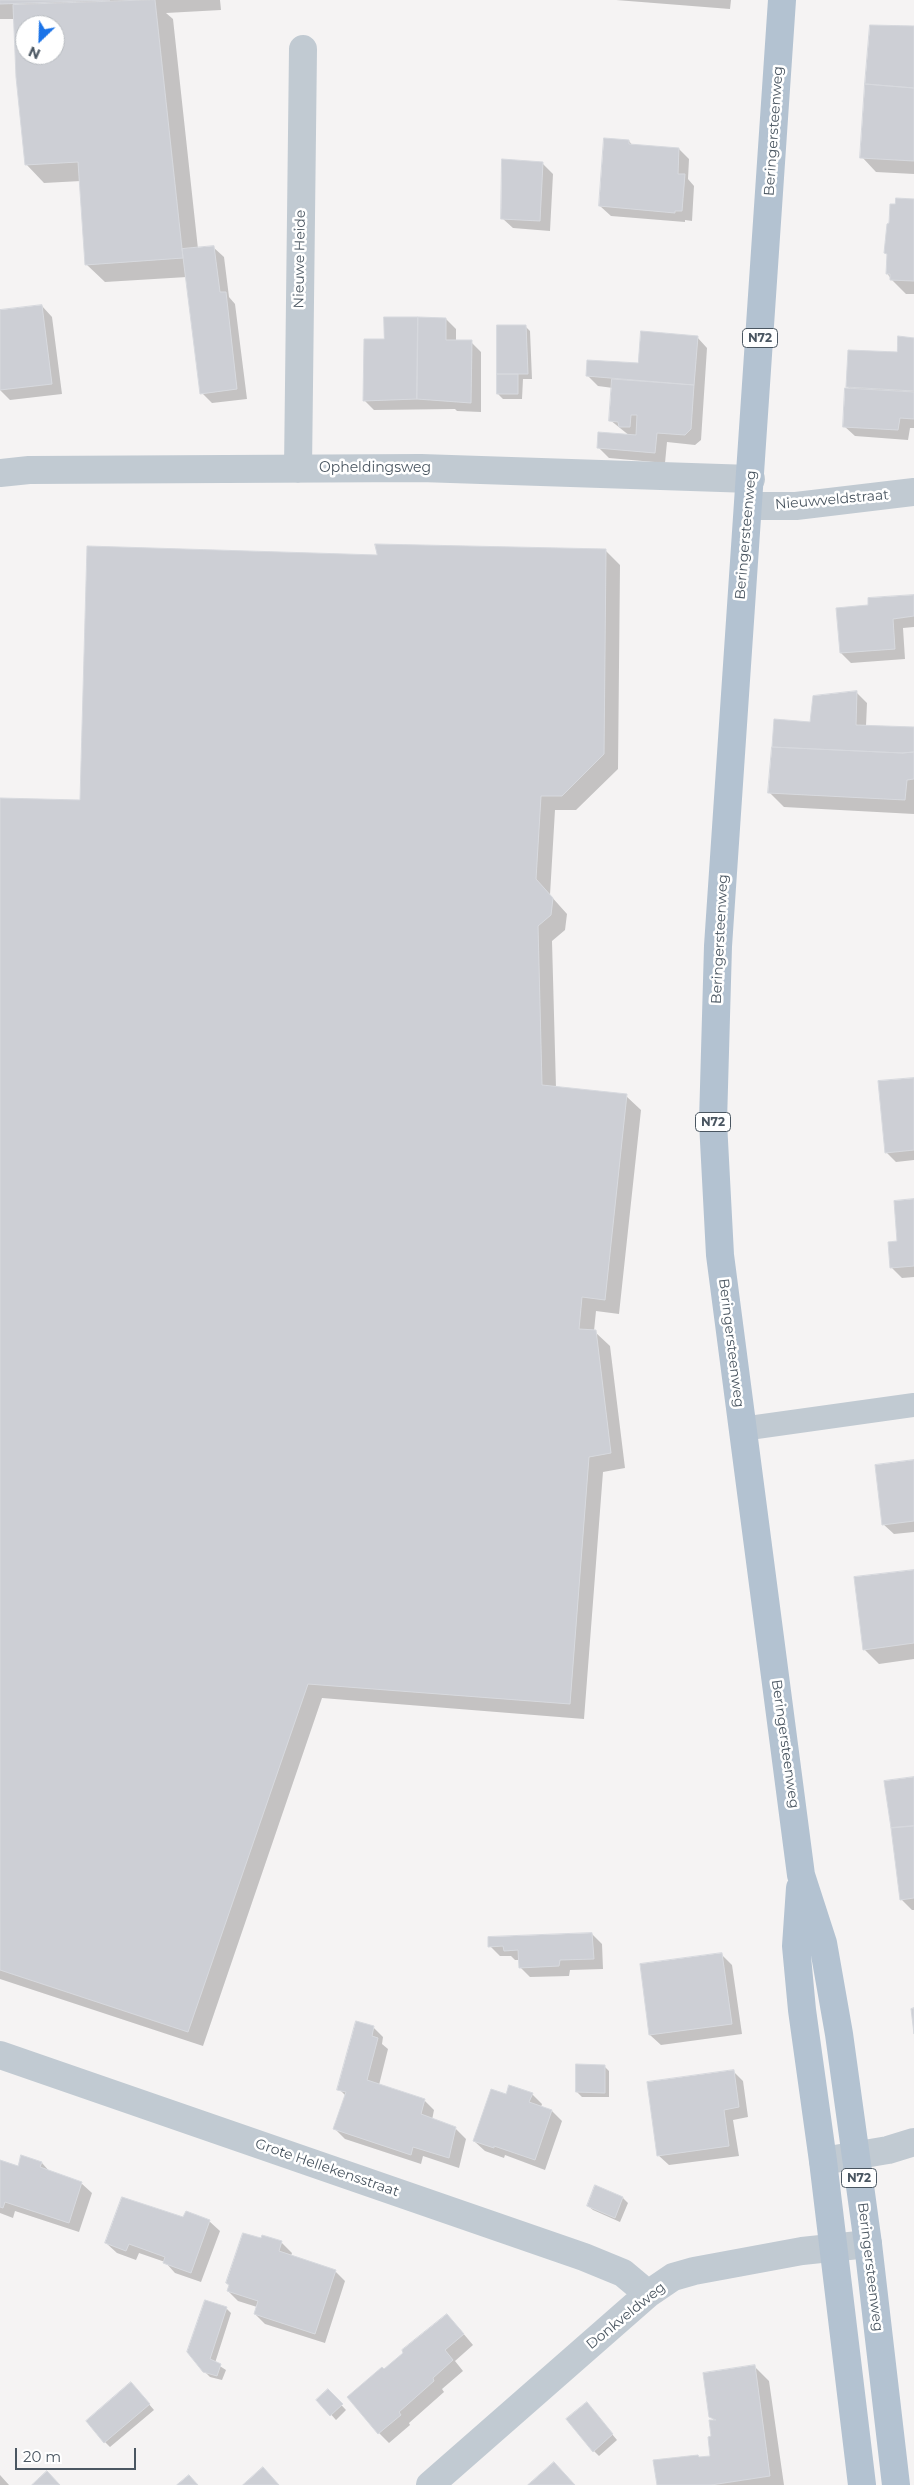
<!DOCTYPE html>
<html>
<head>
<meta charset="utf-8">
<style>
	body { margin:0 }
	#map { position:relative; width:914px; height:2485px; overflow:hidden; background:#f5f3f3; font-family:Montserrat,sans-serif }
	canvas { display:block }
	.north { position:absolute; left:15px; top:15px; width:50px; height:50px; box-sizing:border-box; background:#fff; border:1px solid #b7bbc0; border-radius:50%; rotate:204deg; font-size:14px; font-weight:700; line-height:20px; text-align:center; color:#4a5661 }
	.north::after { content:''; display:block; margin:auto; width:18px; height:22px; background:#1a73e8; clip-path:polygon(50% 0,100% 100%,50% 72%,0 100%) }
	.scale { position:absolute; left:15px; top:2448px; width:121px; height:22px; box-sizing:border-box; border:2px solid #4a5661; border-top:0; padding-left:6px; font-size:15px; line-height:18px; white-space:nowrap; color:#4a5661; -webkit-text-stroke:4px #fff; paint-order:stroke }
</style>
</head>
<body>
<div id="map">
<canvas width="914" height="2485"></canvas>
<div class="north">N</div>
<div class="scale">20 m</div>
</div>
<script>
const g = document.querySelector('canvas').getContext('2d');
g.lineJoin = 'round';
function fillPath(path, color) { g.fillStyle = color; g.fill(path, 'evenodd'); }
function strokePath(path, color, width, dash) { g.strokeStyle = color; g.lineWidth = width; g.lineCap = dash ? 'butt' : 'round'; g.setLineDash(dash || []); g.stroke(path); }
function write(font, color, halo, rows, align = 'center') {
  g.font = font + ' Montserrat,sans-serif'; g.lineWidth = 5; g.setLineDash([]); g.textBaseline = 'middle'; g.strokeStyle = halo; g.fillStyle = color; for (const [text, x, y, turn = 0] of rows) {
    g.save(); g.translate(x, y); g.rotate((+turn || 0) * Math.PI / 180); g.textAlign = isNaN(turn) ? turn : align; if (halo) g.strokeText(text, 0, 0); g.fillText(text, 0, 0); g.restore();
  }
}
const shadow = new Path2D(`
	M0 0H220L221 10 166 13 173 19 198 249 213 247 224 257 229 297 235 304 247 399 212 403 202 393 187 277 105 282 86 264 81 181 44 183 26 164 15 19H0ZM25 25H55V55H25Z
	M616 0H731L730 9Z
	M914 27V174L876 172 862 157Z
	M629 141 633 146 679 149 689 159 688 179 694 186 692 221 685 220V222L611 216 600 206Z
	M542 163 553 174 550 231 513 228 502 218Z
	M914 200V294H906L891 279 887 273 888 255 886 253Z
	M42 306 52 317 62 394 10 400 0 390V312Z
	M446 319 456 329V341L471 342 481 352V412L457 411 455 409 374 410 364 400 385 340Z
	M525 326 530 331 532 379H523L522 399H503L498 394Z
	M697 337 707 348 701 440 695 445 667 442 665 463 609 458 598 447 630 436 610 420 613 388 598 386 588 376 640 364Z
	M914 339V428H910L908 440 855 436 844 426 851 390 847 386 898 353Z
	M605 550 620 565 618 769 576 810H555L550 895 567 914 565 930 552 941 556 1088 626 1096 641 1110 619 1314 596 1311 594 1331 610 1346 625 1468 603 1472 584 1719 322 1698 203 2046 0 1979V800L81 801 378 557Z
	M914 596V627L903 628 905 659 851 663 841 653 869 606Z
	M857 693 867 703 866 726 914 729V814L784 807 769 792 811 723Z
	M914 1079V1160L896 1162 886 1152Z
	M914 1200V1277L902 1278 892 1268 898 1242Z
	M914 1461V1532L894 1534 883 1524Z
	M914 1571V1659L879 1664 864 1649Z
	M914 1778V1910H912L902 1900Z
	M592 1934 602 1944 603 1969 570 1970 569 1976 530 1977 520 1967V1960H515L511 1956H500L490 1946Z
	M722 1955 732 1965 742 2034 661 2045 650 2035Z
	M373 2027 383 2037 382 2044 388 2049 379 2085 424 2100 434 2110 432 2120 455 2128 466 2139 459 2168 423 2156 421 2164 345 2139 334 2128 346 2096 339 2089Z
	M604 2066 609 2071V2097H582L577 2092Z
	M733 2071 743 2081 748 2117 733 2120 739 2156 669 2165 658 2155Z
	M532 2094 542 2104 541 2107 552 2111 562 2121 545 2170 505 2155 504 2158 485 2151 474 2141 507 2096Z
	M0 2162 18 2168 42 2163 51 2173 81 2183 92 2193 79 2232 15 2211 13 2218 0 2213Z
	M596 2187 623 2198 628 2203 620 2222 593 2210 588 2206Z
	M184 2219 209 2221 220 2231 201 2282 175 2273 165 2262 139 2253 136 2260 117 2253 106 2243Z
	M281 2242 292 2253 291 2256 335 2271 345 2281 325 2343 265 2324 255 2314 257 2307 238 2301 228 2291Z
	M226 2308 231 2313 215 2363 226 2370 222 2380 210 2377 204 2371Z
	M457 2326 473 2345 455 2361 463 2371 442 2389 444 2392 409 2423 410 2425 389 2443 379 2433 384 2371Z
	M755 2367 769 2381 784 2485H658L700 2458 711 2457 715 2421 710 2416Z
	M136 2389 154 2410 110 2447 105 2442Z
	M328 2391 346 2410 336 2420 318 2400Z
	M591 2409 617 2440 599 2456 594 2451Z
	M0 2475 9 2485H0Z`);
const building = new Path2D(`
	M0 0H110L0 4Z
	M155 0 183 258 85 265 78 162 25 165 16 77 13 5ZM25 25H55V55H25Z
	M870 25 914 26V88L865 84Z
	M865 84 914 88V161L860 158Z
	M604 138 629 140V144L679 148 678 174H685L682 211H675V213L599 206Z
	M502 159 543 162 540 221 501 219Z
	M896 198 914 199V281L890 280V274H886L887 254 884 253 887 224 889 223 890 204H895Z
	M214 246 220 292H226L237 389 200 394 182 249Z
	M42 305 52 384 0 390V310Z
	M384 317H418L417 399 363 401 364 339H384Z
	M418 317 446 318V340H472L471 403 417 399Z
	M497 325H526L528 374H497Z
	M641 331 698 336 694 385 586 376 587 360 638 363Z
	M898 336 914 338V391L846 387 848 350 897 352Z
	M497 374H518V394H497Z
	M612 379 694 385 691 429 685 435 657 433 655 453 597 448 598 432 636 435 637 415H631L630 427H619L618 422 609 421Z
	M845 388 914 392V419L900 418 898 430 843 427Z
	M375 544 606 549 604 754 562 796H541L536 879 553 898 551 915 538 926 542 1085 627 1094 605 1300 582 1297 579 1329 596 1330 611 1453 589 1457 570 1704 308 1684 188 2032 0 1970V798L80 800 87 546 377 555Z
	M914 595V616L893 619 895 649 840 653 836 608 868 605V598Z
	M857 691 856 725 914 727V752L902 753 772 747 774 719 810 722 813 696Z
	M772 747 902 753 914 752V779L907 780 905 800 768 793Z
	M914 1078V1150L885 1153 878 1081Z
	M914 1199V1266L890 1268 888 1242 897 1241 894 1201Z
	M914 1460V1521L882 1525 875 1465Z
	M914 1570V1643L863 1650 854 1577Z
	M914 1777V1826L891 1828 884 1781Z
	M914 1826V1898L900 1900 891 1828Z
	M592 1933 594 1959 560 1960 559 1966 519 1968 518 1950 504 1951 503 1946 488 1947V1937Z
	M722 1953 732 2024 649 2035 640 1964Z
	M914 2008V2034L911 2009Z
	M356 2021 374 2026 372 2036 378 2038 367 2080 425 2099 421 2114 456 2127 449 2158 413 2147 411 2155 333 2129 346 2092 337 2090Z
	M576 2064 605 2065V2093L576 2092Z
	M734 2070 739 2107 724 2110 729 2146 657 2156 647 2082Z
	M509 2085 533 2093 529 2102 552 2110 535 2160 494 2146V2148L473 2141 491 2089 506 2094Z
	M21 2155 42 2162 40 2167 82 2182 69 2223 5 2202 3 2208 0 2207V2160L18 2166Z
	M595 2185 623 2197 615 2218 587 2206Z
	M122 2197 183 2217 186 2211 210 2220 191 2273 163 2263 165 2257 129 2244 126 2251 105 2243Z
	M243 2233 261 2238 262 2235 282 2241 279 2251 336 2270 315 2334 254 2314 258 2301 227 2291 229 2285 226 2283Z
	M205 2300 227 2307 210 2359 221 2364 217 2376 203 2372 187 2352Z
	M447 2314 464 2334 445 2350 453 2360 433 2378 434 2381 399 2412 401 2415 378 2434 347 2397 382 2367 384 2369 403 2353 402 2350Z
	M755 2365 770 2476 711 2485H657L653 2460 698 2455 699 2457 710 2456 708 2437 711 2436 709 2420H716L709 2417 703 2373Z
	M131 2382 150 2404 104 2443 86 2421Z
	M328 2389 343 2404 330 2416 316 2400Z
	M587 2402 613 2434 593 2452 566 2419Z
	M554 2462 575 2485H528Z
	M263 2467 279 2485H243Z
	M47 2471 60 2485H32Z
	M189 2475 198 2485H177Z`);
const lane = new Path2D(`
	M742 1429 914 1405`);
const street = new Path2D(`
	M298 469 303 49
	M0 473 29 470 421 468 751 479
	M749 506H796L914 492
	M0 2055 584 2257 623 2273 648 2294
	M823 2161 888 2150 914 2142
	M430 2485 648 2294 673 2277 694 2271 802 2251 868 2244`);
const primary = new Path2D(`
	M782 0 718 946 713 1122 720 1255 801 1875 823 1943 839 2034 868 2244 896 2485
	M800 1888 796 1946 802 2010 823 2161 862 2485`);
const shields = [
	[760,338,35],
	[713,1122,35],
	[859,2178,35]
];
const shieldNames = [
	["N72",760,338],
	["N72",713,1122],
	["N72",859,2178]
];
const streetNames = [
	["Beringersteenweg",774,131,-86],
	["Nieuwe Heide",300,259,-89],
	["Opheldingsweg",375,468],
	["Nieuwveldstraat",832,500,-5],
	["Beringersteenweg",746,535,-85],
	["Beringersteenweg",720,939,-87],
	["Beringersteenweg",731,1343,83],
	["Beringersteenweg",785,1744,82],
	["Grote Hellekensstraat",327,2168,19],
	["Beringersteenweg",870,2267,83],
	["Donkveldweg",626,2316,-39]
];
fillPath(shadow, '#0003');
fillPath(building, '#cdcfd5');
strokePath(building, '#d7d9de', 1);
strokePath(lane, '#c1cad2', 24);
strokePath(street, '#c1cad2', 28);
strokePath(primary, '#b3c2d1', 28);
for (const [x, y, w] of shields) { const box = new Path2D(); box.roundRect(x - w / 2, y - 9.5, w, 19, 4); g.fillStyle = '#fff'; g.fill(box); strokePath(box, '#4a5661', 1); }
write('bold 12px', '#4a5661', null, shieldNames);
write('14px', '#4a5661', '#fff', streetNames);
</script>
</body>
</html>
